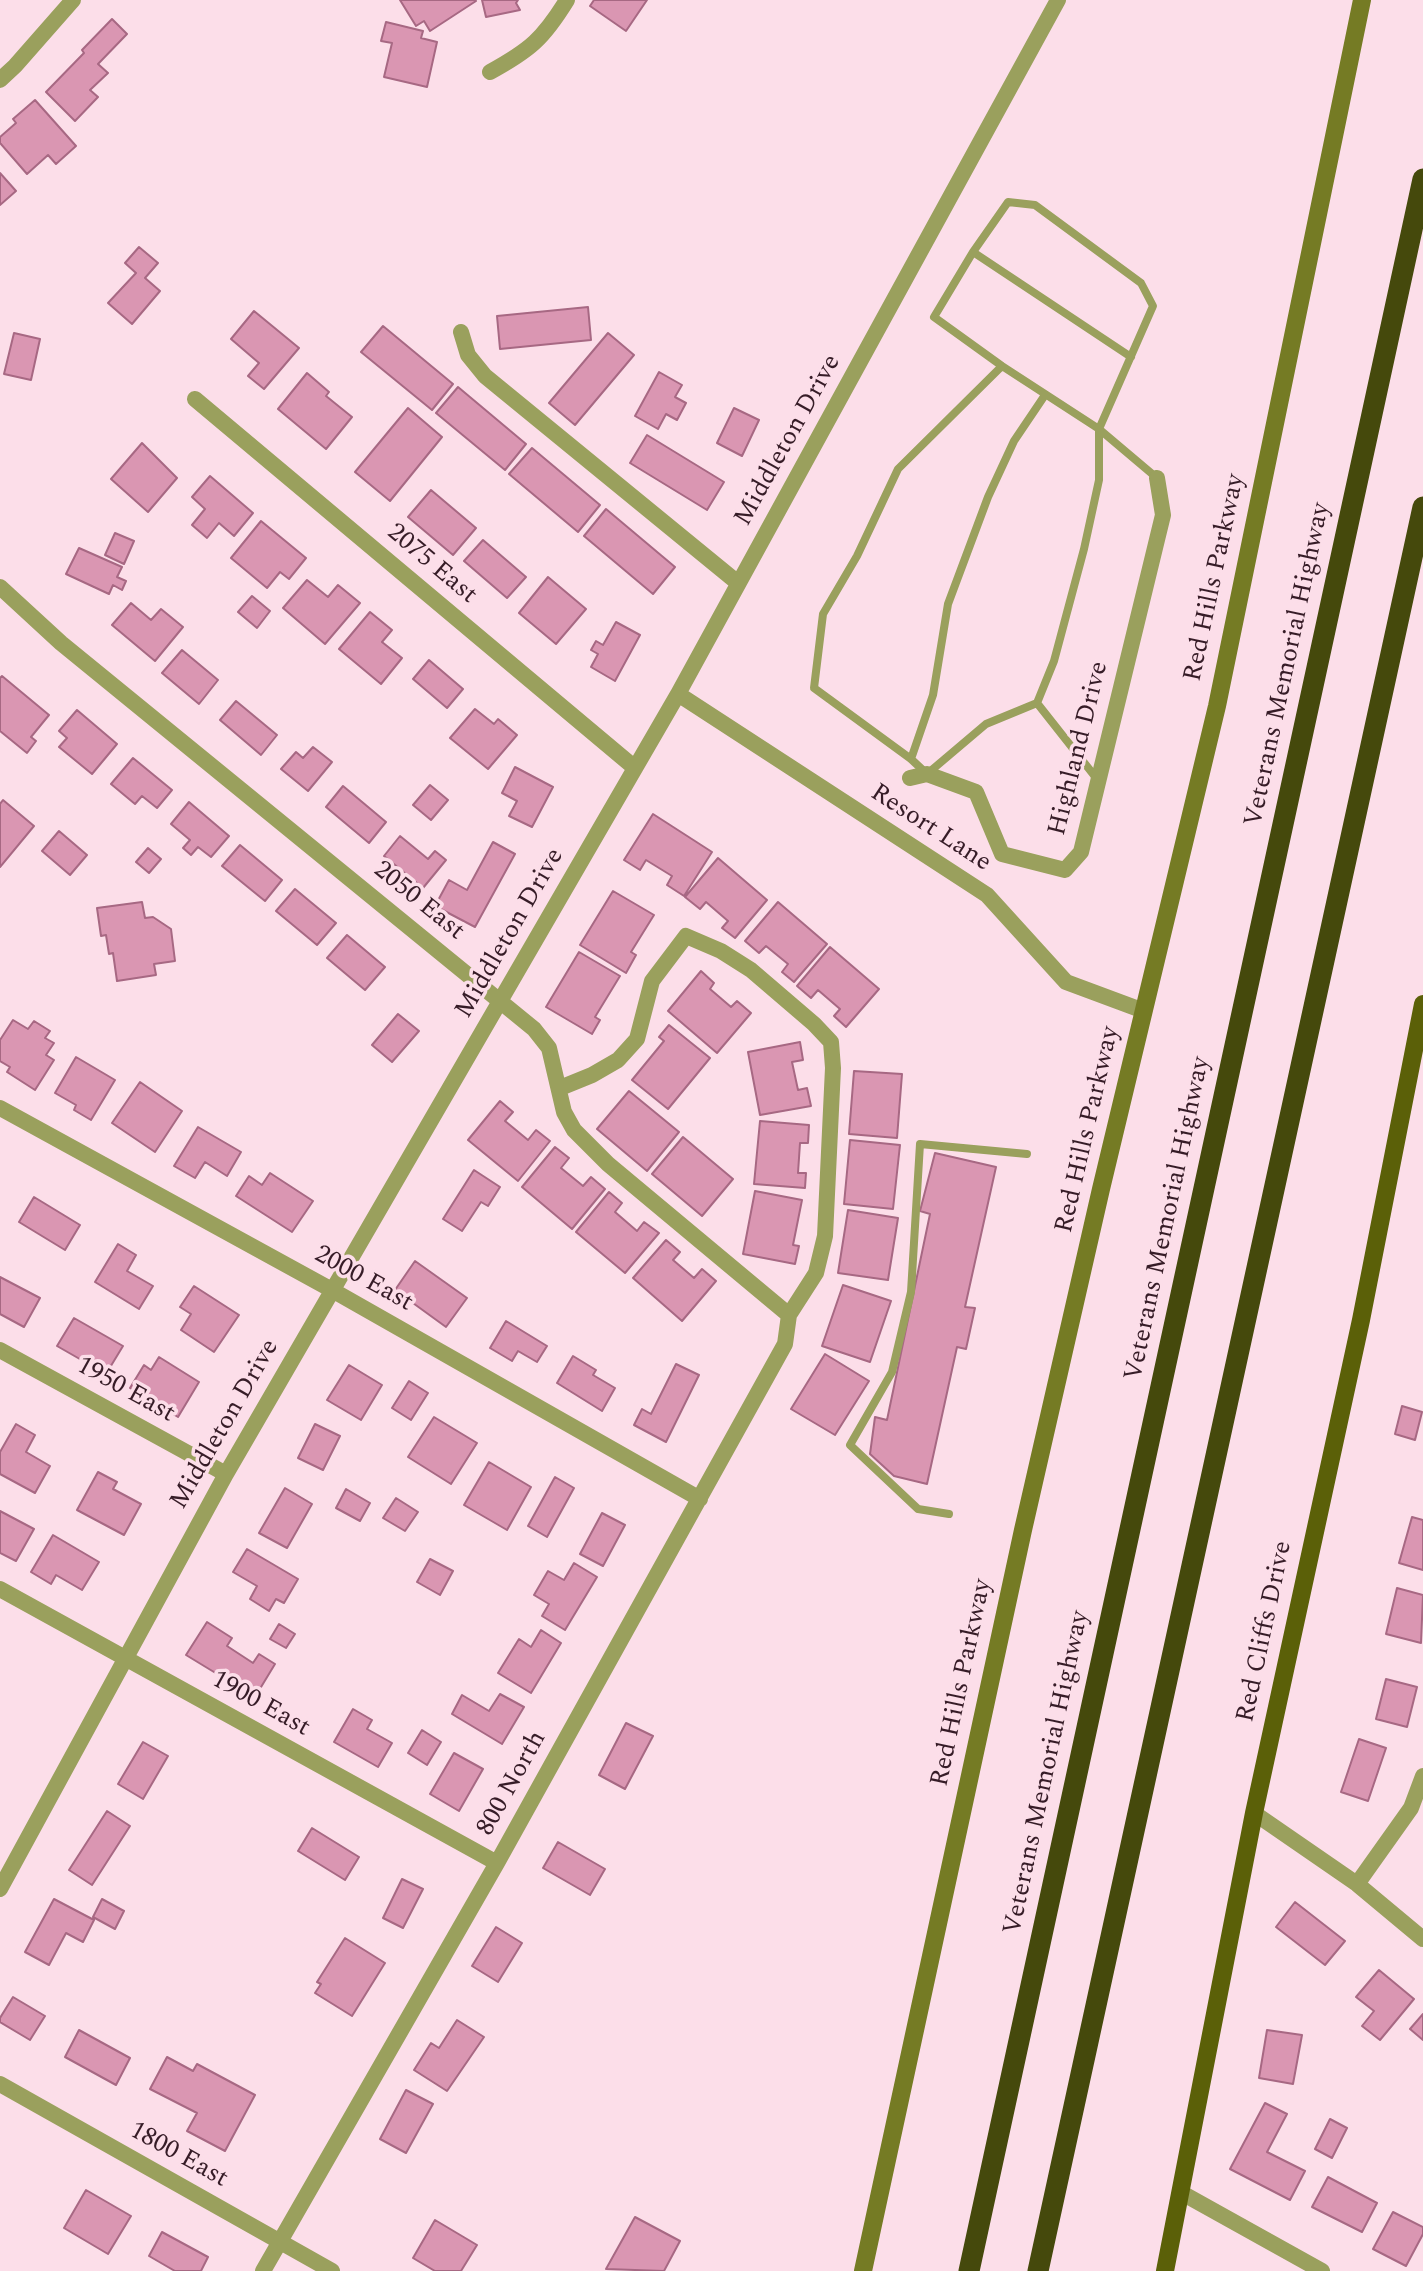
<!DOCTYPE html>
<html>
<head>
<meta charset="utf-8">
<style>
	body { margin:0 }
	canvas { display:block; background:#fcdee9 }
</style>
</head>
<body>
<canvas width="1423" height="2271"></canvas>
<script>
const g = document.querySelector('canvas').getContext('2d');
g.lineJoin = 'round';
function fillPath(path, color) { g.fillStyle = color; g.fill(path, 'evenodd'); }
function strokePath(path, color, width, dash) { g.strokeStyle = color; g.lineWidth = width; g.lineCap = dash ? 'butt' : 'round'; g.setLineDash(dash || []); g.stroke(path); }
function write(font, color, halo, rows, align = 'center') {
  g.font = font + ' Spectral,serif'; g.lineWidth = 7; g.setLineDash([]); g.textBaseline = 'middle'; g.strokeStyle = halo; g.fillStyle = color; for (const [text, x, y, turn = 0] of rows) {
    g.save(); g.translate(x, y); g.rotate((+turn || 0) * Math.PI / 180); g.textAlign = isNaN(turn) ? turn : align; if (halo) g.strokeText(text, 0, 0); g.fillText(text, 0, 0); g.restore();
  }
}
const building = new Path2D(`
	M400 0H475L476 1 430 31 424 21 416 26Z
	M482 0H518L516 3 520 10 486 17Z
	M594 0H647L626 31 590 6Z
	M112 19 127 34 98 64 108 73 90 90 98 97 75 121 46 92 84 53 82 50Z
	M386 22 423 31 421 38 437 42 427 87 384 77 392 43 381 41Z
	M35 100 76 146 56 164 48 155 27 174 0 143V137L16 123 13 119Z
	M0 173 16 191 0 205Z
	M139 247 158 263 145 278 160 291 132 324 108 303 136 273 125 263Z
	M588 307 591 340 500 349 497 316Z
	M254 311 299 348 264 389 248 376 259 363 231 339Z
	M383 326 453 384 432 410 361 352Z
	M14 333 40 339 31 380 4 374Z
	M608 333 634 355 575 425 549 403Z
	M659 372 682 385 675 397 686 403 677 420 666 414 658 429 635 416Z
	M307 373 329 392 326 396 352 417 326 449 278 409Z
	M458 387 526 444 505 470 436 413Z
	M408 408 442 437 390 501 355 472Z
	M734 408 759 420 742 456 717 443Z
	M647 435 724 482 707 510 630 463Z
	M142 443 177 478 148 512 111 479Z
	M532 448 600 505 578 532 509 474Z
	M210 476 253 513 234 536 219 523 207 538 192 525 205 509 192 497Z
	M431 490 476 528 453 555 408 517Z
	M606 509 675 567 653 594 584 536Z
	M261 521 306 558 289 579 280 572 267 588 231 558Z
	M115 533 134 541 124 564 105 555Z
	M483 540 526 577 507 598 464 561Z
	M79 548 122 567 117 577 126 581 122 590 113 585 109 594 66 574Z
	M548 577 586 609 556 644 519 613Z
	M307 580 328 597 338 585 360 603 325 644 283 608Z
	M252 596 270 611 257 628 238 612Z
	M131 603 151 620 161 609 183 627 155 661 112 625Z
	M370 612 392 630 382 642 402 658 381 684 339 649Z
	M616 622 640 635 615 681 591 667 598 654 591 650 596 641 603 645Z
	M182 650 218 680 199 704 162 673Z
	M429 660 463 689 447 708 413 679Z
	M2 676 49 715 31 737 36 741 27 753 0 731V678Z
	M236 701 277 735 261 755 220 720Z
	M475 709 494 724 498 719 517 735 488 769 450 738Z
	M77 710 117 744 92 774 59 747 67 738 59 731Z
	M313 747 332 762 308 791 281 769 296 752 303 758Z
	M133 758 172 790 157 808 142 796 135 804 111 784Z
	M515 767 553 787 532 827 509 816 517 801 502 793Z
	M430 785 448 800 431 820 413 805Z
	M343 786 386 822 369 843 326 807Z
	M3 800 34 826 0 867V804Z
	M189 802 229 836 211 857 198 847 191 855 183 848 190 840 171 824Z
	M653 814 712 852 684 896 667 885 672 876 646 860 640 870 624 860Z
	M59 831 87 855 70 875 42 851Z
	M400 836 428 859 435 851 446 860 423 888 384 856Z
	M493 842 515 854 475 927 435 906 449 880 467 890Z
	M240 845 282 880 265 901 222 866Z
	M148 848 161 859 149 873 136 862Z
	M718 858 767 900 735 938 722 928 728 921 706 902 700 909 685 897Z
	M295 889 336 923 317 945 276 911Z
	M613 891 654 915 631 952 636 955 626 973 580 945Z
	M142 902 145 918 153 917 171 929 175 961 154 964 156 975 117 981 113 953 109 954 106 935 101 936 97 908Z
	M778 902 827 944 794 982 782 972 788 964 766 946 759 953 745 941Z
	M347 935 385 967 365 990 327 958Z
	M830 947 879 989 846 1027 834 1016 840 1009 818 990 811 998 797 986Z
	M579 952 620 976 595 1017 600 1020 592 1034 546 1007Z
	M701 971 714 983 710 989 731 1007 737 1001 751 1013 717 1053 668 1011Z
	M398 1014 419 1031 392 1062 372 1045Z
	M13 1020 28 1029 34 1021 50 1031 45 1038 54 1043 46 1055 54 1060 35 1090 7 1072 10 1067 0 1061V1040Z
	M669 1025 710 1058 668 1109 632 1080 664 1041 659 1037Z
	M800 1042 803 1060 792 1062 798 1090 807 1088 811 1106 760 1115 748 1052Z
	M76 1057 115 1080 91 1120 74 1110 76 1105 55 1093Z
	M854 1071 902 1074 897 1138 849 1134Z
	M140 1082 182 1111 155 1152 112 1123Z
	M629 1091 679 1132 647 1171 597 1129Z
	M500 1101 513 1112 505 1121 528 1140 536 1130 550 1141 518 1181 468 1140Z
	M760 1121 809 1125 808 1143H800L798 1173H806L805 1188 754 1184Z
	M198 1127 241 1152 227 1176 205 1162 195 1178 174 1166Z
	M683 1137 733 1179 702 1216 652 1174Z
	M850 1140 900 1145 893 1209 844 1204Z
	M555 1147 569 1158 561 1168 583 1186 591 1177 605 1189 572 1229 522 1187Z
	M935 1153 996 1167 965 1307 975 1308 966 1349 957 1347 927 1484 894 1476 870 1454 875 1417 887 1420 930 1214 920 1211Z
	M474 1170 500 1187 488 1206 481 1202 462 1231 443 1219Z
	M270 1173 313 1201 292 1232 236 1196 249 1176 262 1185Z
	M755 1191 802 1200 793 1245 799 1246 795 1264 743 1254Z
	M609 1192 622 1203 615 1212 637 1231 644 1222 659 1233 625 1273 576 1232Z
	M34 1197 80 1225 65 1250 19 1222Z
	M848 1210 898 1218 888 1280 838 1273Z
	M666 1240 680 1252 673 1260 694 1278 702 1269 716 1281 682 1321 633 1278Z
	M118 1244 136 1255 127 1271 153 1286 139 1309 95 1282Z
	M415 1261 467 1298 446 1327 395 1290Z
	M0 1277 40 1298 24 1327 0 1314Z
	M843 1285 891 1301 870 1362 822 1346Z
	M194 1286 239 1315 214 1352 181 1330 191 1314 180 1307Z
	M74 1318 123 1346 106 1374 57 1346Z
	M506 1321 547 1346 537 1362 518 1351 512 1361 490 1348Z
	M825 1354 869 1381 835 1435 791 1409Z
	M573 1356 596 1370 593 1375 615 1388 602 1411 557 1383Z
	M159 1357 199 1382 178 1417 130 1388 144 1365 151 1370Z
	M676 1364 699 1375 666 1442 634 1425 642 1409 651 1414Z
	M349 1365 382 1385 361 1420 327 1400Z
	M409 1381 428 1393 411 1420 392 1408Z
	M1402 1406 1422 1412 1415 1440 1395 1434Z
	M434 1417 477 1443 451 1484 408 1457Z
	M16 1424 35 1435 26 1452 50 1466 35 1493 0 1474V1452Z
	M315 1424 340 1436 323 1470 298 1458Z
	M489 1462 531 1487 507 1530 464 1505Z
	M98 1472 117 1482 113 1489 141 1504 124 1535 77 1510Z
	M555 1477 574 1488 547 1537 528 1526Z
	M285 1488 312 1504 287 1548 259 1533Z
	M346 1489 370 1503 360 1521 336 1508Z
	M396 1498 418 1512 405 1531 383 1518Z
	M0 1511 34 1529 16 1561 0 1553Z
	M602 1513 625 1525 603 1566 580 1554Z
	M1412 1517 1423 1520V1570L1399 1563Z
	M53 1535 99 1562 82 1590 56 1575 51 1584 31 1572Z
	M247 1549 298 1579 284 1603 276 1599 269 1611 250 1599 257 1586 233 1572Z
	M430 1559 453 1571 440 1595 417 1582Z
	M574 1563 597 1577 565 1630 542 1616 549 1604 534 1595 548 1571 564 1580Z
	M1397 1588 1423 1595 1421 1643 1386 1634Z
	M207 1622 232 1638 227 1646 253 1663 259 1654 275 1664 255 1697 186 1655Z
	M279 1624 295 1634 286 1648 270 1639Z
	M541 1630 561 1643 531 1693 498 1673 519 1639 531 1647Z
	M1386 1679 1417 1687 1407 1727 1376 1719Z
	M500 1694 524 1707 502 1744 452 1714 462 1695 489 1711Z
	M353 1709 372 1720 367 1729 392 1743 378 1767 334 1742Z
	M626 1723 653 1736 625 1789 599 1775Z
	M422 1730 441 1742 427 1765 408 1753Z
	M1359 1739 1386 1748 1368 1801 1341 1792Z
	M143 1742 168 1756 143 1799 118 1784Z
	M454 1753 483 1769 459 1811 430 1794Z
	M107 1811 130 1826 92 1885 69 1870Z
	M312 1828 359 1857 345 1880 298 1851Z
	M558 1842 605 1869 590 1895 543 1868Z
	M402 1879 423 1889 403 1928 383 1918Z
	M54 1899 94 1920 83 1942 66 1933 49 1965 25 1952Z
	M102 1899 124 1911 115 1929 93 1917Z
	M1295 1902 1345 1941 1325 1965 1276 1927Z
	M496 1927 522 1943 498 1982 472 1966Z
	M345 1938 385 1963 352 2016 315 1993 321 1984 317 1982Z
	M1379 1970 1414 1999 1380 2040 1362 2026 1374 2011 1356 1997Z
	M13 1997 45 2016 30 2040 0 2022V2018Z
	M1423 2014V2040L1410 2029Z
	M457 2020 484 2037 447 2091 414 2070 431 2043 439 2048Z
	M79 2030 130 2058 116 2085 65 2057Z
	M1267 2030 1302 2035 1293 2084 1259 2078Z
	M167 2057 193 2071 197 2064 255 2095 225 2151 187 2131 197 2113 150 2089Z
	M406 2090 433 2104 406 2153 380 2139Z
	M1265 2103 1287 2114 1267 2152 1305 2171 1290 2200 1230 2169Z
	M1330 2119 1347 2128 1332 2158 1315 2149Z
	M1328 2177 1377 2203 1362 2232 1312 2207Z
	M86 2190 131 2216 108 2254 64 2228Z
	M1393 2212 1423 2227V2234L1406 2266 1373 2249Z
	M635 2217 680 2241 664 2271 606 2269Z
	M435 2220 477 2245 461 2271H435L413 2258Z
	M162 2232 208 2257 201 2271H175L149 2256Z`);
const service = new Path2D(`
	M973 252 1131 357
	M1002 366 898 469 857 556 823 614 814 688 911 759 927 774 986 724 1037 703 1054 661 1084 549 1099 480V429L1153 306 1141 283 1035 205 1008 202 973 252 934 317 1002 366 1099 429 1157 478
	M1037 703 1097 779
	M911 759 933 695 948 604 988 497 1014 441 1045 395
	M949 1514 918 1509 850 1445 892 1372 911 1292 920 1144 1027 1154`);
const minor = new Path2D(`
	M490 72C530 50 543 39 567 0
	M0 80 15 66 73 0
	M461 332 468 355 485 376 738 583
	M195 399 635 768
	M0 587 61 643 534 1029 549 1048 564 1112 574 1130 608 1164 789 1315
	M678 694 987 895 1066 982 1144 1011
	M910 778 927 774 976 792 1002 854 1065 870 1081 852 1163 515 1157 478
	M0 1108 332 1290 700 1499
	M0 1350 226 1474
	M0 1589 497 1863
	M1254 1813 1357 1884 1423 1939
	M1357 1884 1411 1808 1423 1776
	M0 1889 226 1474 678 694 1058 0
	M0 2084 332 2271
	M1180 2192 1322 2271
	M263 2271 497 1863 785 1344 789 1315 816 1273 825 1236 833 1068 831 1042 814 1024 751 970 721 951 686 936 652 981 637 1039 618 1060 592 1075 560 1088`);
const secondary = new Path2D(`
	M863 2271 1023 1530 1101 1189 1217 706 1362 0`);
const primary = new Path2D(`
	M1165 2271 1254 1813 1361 1320 1423 1004`);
const motorway = new Path2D(`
	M969 2271 1423 179
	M1038 2271 1423 507`);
const streetNames = [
	["Middleton Drive",789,441,-61],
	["2075 East",431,565,40],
	["Red Hills Parkway",1216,578,-78],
	["Veterans Memorial Highway",1289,665,-78],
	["Highland Drive",1080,749,-76],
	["Resort Lane",930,829,33],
	["2050 East",418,902,39],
	["Middleton Drive",511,934,-60],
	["Red Hills Parkway",1089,1130,-77],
	["Veterans Memorial Highway",1169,1219,-78],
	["2000 East",363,1280,29],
	["1950 East",125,1391,29],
	["Middleton Drive",226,1425,-60],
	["Red Cliffs Drive",1266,1632,-78],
	["Red Hills Parkway",963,1683,-78],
	["1900 East",260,1705,29],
	["Veterans Memorial Highway",1048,1773,-78],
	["800 North",513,1784,-61],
	["1800 East",178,2156,29]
];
fillPath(building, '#da96b2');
strokePath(building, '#a76883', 2);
strokePath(service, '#9aa05d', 8);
strokePath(minor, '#9aa05d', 16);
strokePath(secondary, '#757b24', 18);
strokePath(primary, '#5b6008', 18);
strokePath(motorway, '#45490c', 21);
write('26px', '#361c27', '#fcdee9', streetNames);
</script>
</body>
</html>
